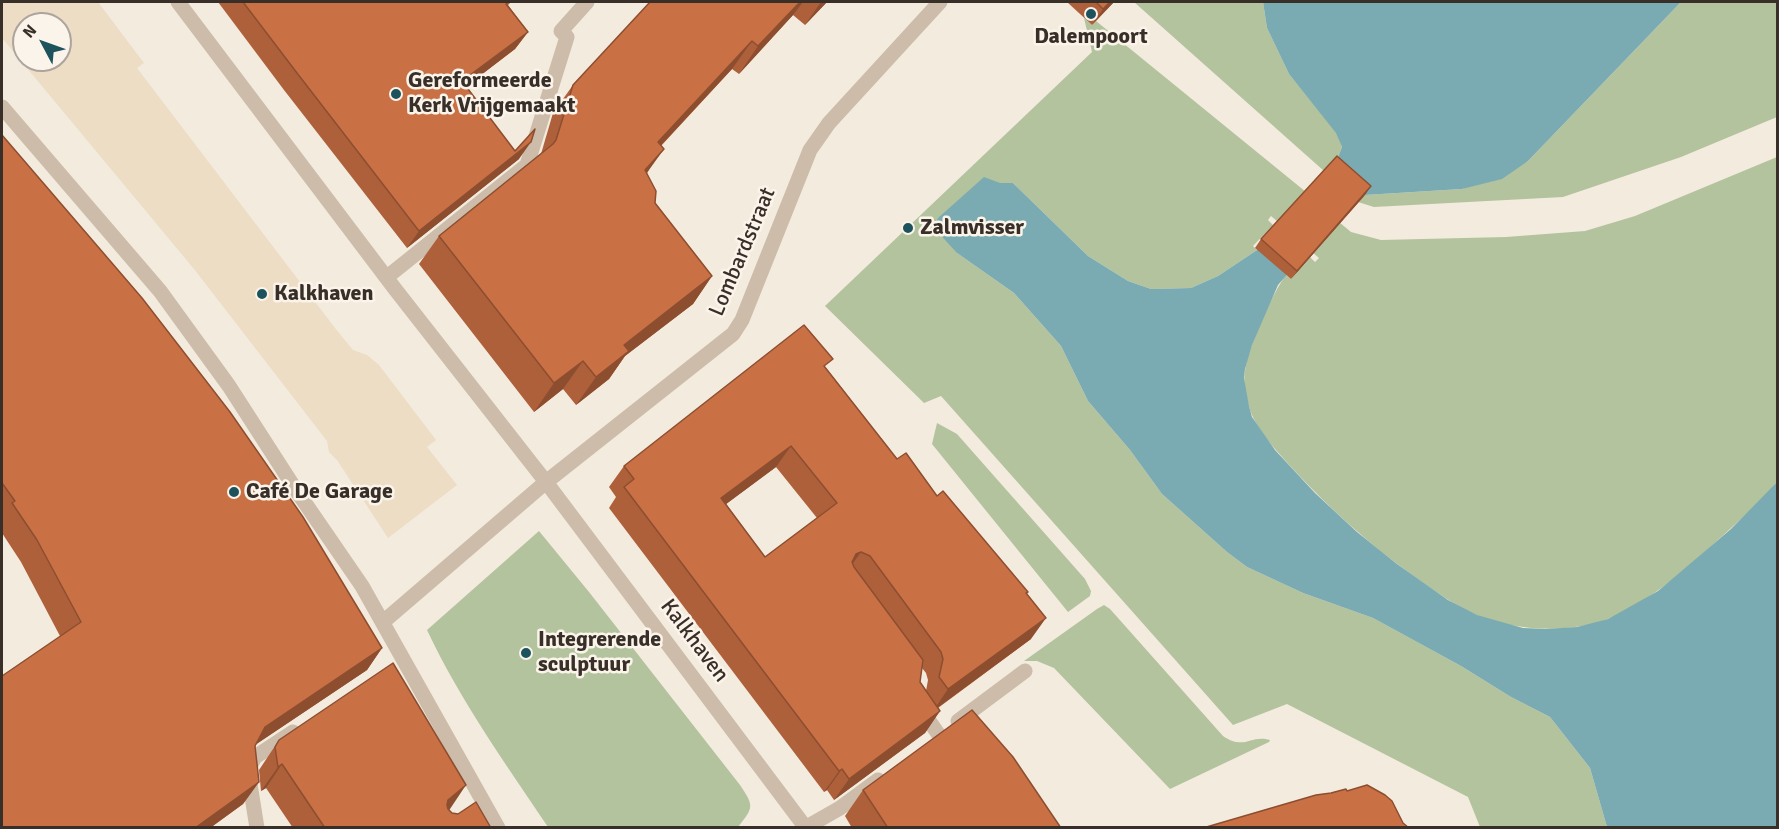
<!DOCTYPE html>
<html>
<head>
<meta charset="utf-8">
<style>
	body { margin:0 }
	#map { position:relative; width:1779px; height:829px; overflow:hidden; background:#f3ebde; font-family:Signika,sans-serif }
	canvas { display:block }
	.frame { position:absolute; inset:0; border:3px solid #392f29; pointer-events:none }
	.north { position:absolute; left:12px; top:12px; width:60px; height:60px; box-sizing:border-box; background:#fbf4ea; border:2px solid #ada59d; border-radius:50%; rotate:311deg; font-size:16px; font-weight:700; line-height:24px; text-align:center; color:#392f29 }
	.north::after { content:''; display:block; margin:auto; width:21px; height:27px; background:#1d535c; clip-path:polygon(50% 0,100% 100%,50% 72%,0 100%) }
</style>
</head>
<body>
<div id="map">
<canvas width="1779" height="829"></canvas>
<div class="frame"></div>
<div class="north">N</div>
</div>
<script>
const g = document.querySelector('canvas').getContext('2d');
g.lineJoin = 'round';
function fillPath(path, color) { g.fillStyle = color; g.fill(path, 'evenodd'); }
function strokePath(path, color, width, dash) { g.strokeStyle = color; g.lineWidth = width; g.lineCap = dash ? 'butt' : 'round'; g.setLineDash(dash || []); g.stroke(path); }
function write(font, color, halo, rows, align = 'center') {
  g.font = font + ' Signika,sans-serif'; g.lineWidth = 5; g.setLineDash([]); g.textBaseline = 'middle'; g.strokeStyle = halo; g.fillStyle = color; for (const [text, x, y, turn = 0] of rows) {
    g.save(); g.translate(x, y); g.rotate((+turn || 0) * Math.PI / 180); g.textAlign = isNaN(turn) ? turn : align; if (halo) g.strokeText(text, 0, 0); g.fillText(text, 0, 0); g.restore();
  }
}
const green = new Path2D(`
	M1134 2H1263L1267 28 1289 74 1337 133 1342 147 1334 168 1324 171Z
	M1681 2H1777V117L1681 157 1563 197 1374 207 1358 202 1365 195 1462 189 1528 161Z
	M1084 18 1092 25 1096 21 1306 192 1278 222 1271 216 1268 220 1273 225 1253 246 1257 250 1218 276 1191 288 1151 289 1128 281 1088 256 1013 183H1000L957 253 1014 293 1061 346 1088 401 1130 450 1162 494 1227 552 1247 567 1303 593 1373 618 1461 666 1511 697 1550 717 1590 768 1607 827H1480L1468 797 1287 704 1233 725 941 396 924 403 825 306 1092 52Z
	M1777 157V482C1760 502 1739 521 1719 539 1685 570 1638 613 1592 624 1555 633 1512 629 1476 615 1454 605 1435 591 1415 577 1370 545 1330 509 1293 469 1278 452 1254 428 1249 406 1246 396 1243 382 1245 371 1248 347 1272 294 1286 275L1291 279 1310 257 1315 262 1319 258 1312 252 1339 222 1351 232 1381 240 1506 237 1585 231 1635 216Z
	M937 423 957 434 1085 579 1091 591 1090 596 1068 612 932 444Z
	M539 531 589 592 740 785C754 806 754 807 738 827H548C505 763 460 700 427 630Z
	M1104 605 1110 609 1223 736C1245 751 1250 734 1270 740L1269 742 1170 789 1054 668 1037 661H1024L1097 609Z`);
const plaza = new Path2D(`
	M2 2H98L144 63 137 68 335 328 353 350 367 355 379 365 436 440 427 447 457 485 388 538 337 460 329 452 327 441 194 269 2 38ZM24 24H60V60H24Z`);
const water = new Path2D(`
	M1263 2H1681L1528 161 1502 179 1462 189 1365 195 1360 191 1278 285 1252 345 1245 369 1244 378 1249 406 1252 417 1275 450 1315 493 1357 532 1397 564 1448 600 1477 615 1523 628 1546 629 1577 627 1608 619 1658 591 1731 529 1777 482V827H1607L1590 768 1550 717 1511 697 1461 666 1373 618 1303 593 1247 567 1227 552 1162 494 1130 450 1088 401 1061 346 1014 293 957 253 934 228 938 218 984 177 1000 183H1013L1088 256 1128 281 1151 289 1191 288 1218 276 1257 250 1334 168 1342 147 1336 133 1289 74 1267 28Z`);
const minor = new Path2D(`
	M178 2 395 289 546 482 806 828
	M2 107 160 291 229 386 294 487 362 586 498 828
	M387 277 527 165 567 37 561 31 587 2
	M383 622 546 482 733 334 742 320 810 150 829 123 940 2
	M920 708 939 735
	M958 721 1025 671
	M257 828 249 778V768L255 757 293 732
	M805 828 840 808 878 780`);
const wall = new Path2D(`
	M218 2H511L508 5 528 32 515 49 466 86 519 159 407 248 284 90Z
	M650 2H827L805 25 793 15 739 74 732 69 661 146 647 173 655 203 712 276 693 304 625 356 609 379 576 405 563 389 534 412 419 264 439 236 541 154 553 113 573 85Z
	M1067 2H1114L1092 25Z
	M2 135 382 648 367 670 255 745 259 782 243 804 210 828H2L60 636 21 562 2 533Z
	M1365 195 1291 279 1255 248 1261 239Z
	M826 368 897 459 937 496 1028 592 1027 594 1031 639 938 708 940 711 925 733 834 800 827 790 824 792 609 508 616 497 609 487 624 466ZM776 467 817 518 765 557 726 504ZM922 668 926 673 928 680 926 691 920 682Z
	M279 740 450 809 449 810 452 813 491 828H293L266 788 261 791 259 770Z
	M863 790 1061 828H852L845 816Z`);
const shadedWall = new Path2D(`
	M800 2H803L793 15 739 74 758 46Z
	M821 2H827L805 25Z
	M1110 2H1114L1092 25 1103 9Z
	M528 32 515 49 450 99 462 81Z
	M752 41 732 69 638 170 658 142Z
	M531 142 519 159 407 248 419 231Z
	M664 149 644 177 645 170Z
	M1371 186 1365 195 1291 279 1297 271Z
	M712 276 693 304 625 356 609 379 576 405 596 377 624 345Z
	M583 361 563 389 534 412 554 383Z
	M791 446 776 467 706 519 721 498Z
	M861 552 846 573 856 554Z
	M1046 618 1031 639 933 711 948 689Z
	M382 648 367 670 249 749 265 727Z
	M940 711 925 733 834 800 849 779Z
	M282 764 266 788 261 791 278 767Z
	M842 769 827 790 824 792 839 771Z
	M259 782 243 804 210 828H195Z
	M466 785 450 809 431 823 448 800Z`);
const building = new Path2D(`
	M243 2H508L506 4 528 32 462 81 515 151 535 129 531 142 419 231 297 73Z
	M650 2H800L758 46 752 41 658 142 664 149 645 170 656 191 655 203 712 276 624 345 629 351 596 377 583 361 554 383 439 236 553 144 556 140 573 85Z
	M1096 2H1110L1103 9Z
	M2 135 142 298 230 412 303 517 382 648 265 727 255 746 259 782 195 828H2V676L81 622 37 540 12 503 15 501 2 483Z
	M1337 156 1371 186 1297 271 1261 239Z
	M804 325 833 359 824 366 897 459 906 453 937 496 943 491 1028 592 1026 593 1046 618 948 689 939 677 943 659 941 652 870 556 861 552 856 554 852 562 854 567 923 660 920 682 940 711 849 779 842 769 839 771 624 487 634 479 624 466ZM791 446 837 503 765 557 721 498Z
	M393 663 466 785 448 800 447 805 448 809 452 813 458 814 476 802 491 828H325L282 764 278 767 275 747 279 740Z
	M972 710 1013 757 1061 828H888L863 790Z
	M1367 785 1385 795 1392 801 1403 823 1409 828H1203L1316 795 1331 793 1346 789 1347 791Z`);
const markers = [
	[1091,14,6,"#1d535c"],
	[396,94,6,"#1d535c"],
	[908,228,6,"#1d535c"],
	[262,294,6,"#1d535c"],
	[234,492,6,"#1d535c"],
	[526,653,6,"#1d535c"]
];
const poiNames = [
	["Dalempoort",1091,37,"center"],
	["Gereformeerde",408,81],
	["Kerk Vrijgemaakt",408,106],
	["Zalmvisser",920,228],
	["Kalkhaven",274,294],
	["Café De Garage",246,492],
	["Integrerende",538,640],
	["sculptuur",538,665]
];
const streetNames = [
	["Lombardstraat",743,252,-67],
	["Kalkhaven",694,641,53]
];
fillPath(green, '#b3c39d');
fillPath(plaza, '#ecddc4');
fillPath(water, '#7babb2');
strokePath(minor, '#ccbca9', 15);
fillPath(wall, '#ae603b');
fillPath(shadedWall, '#8d4e30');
fillPath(building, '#ca7045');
strokePath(building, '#8d4e30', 1.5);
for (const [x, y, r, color] of markers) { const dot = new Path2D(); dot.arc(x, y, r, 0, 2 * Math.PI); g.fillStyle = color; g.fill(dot); strokePath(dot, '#fbf4ea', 2); }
write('bold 22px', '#392f29', '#fbf4ea', poiNames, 'left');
write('22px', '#392f29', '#fbf4ea', streetNames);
</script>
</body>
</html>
